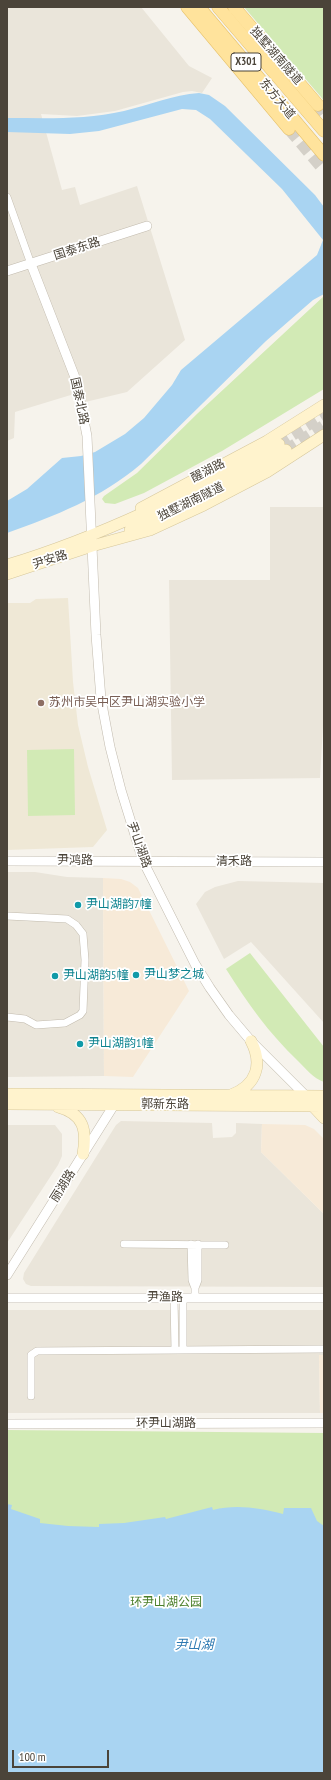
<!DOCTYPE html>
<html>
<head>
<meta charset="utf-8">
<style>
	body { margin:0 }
	#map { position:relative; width:331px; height:1780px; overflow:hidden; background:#f6f3ec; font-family:"PT Sans Narrow",sans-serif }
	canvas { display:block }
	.frame { position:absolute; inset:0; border:8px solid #4b4439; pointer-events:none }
	.scale { position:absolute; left:12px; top:1750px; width:97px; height:18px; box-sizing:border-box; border:2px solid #4b4439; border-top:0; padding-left:5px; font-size:12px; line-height:14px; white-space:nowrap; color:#4b4439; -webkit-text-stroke:3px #fff; paint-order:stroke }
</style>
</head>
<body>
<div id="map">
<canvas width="331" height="1780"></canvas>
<div class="frame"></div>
<div class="scale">100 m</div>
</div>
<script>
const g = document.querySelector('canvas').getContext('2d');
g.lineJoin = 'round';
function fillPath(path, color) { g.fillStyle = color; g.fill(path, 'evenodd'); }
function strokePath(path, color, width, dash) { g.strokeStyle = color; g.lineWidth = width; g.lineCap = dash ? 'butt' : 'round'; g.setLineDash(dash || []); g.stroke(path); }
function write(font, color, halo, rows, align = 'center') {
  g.font = font + ' "PT Sans Narrow","Noto Sans SC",sans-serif'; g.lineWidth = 3.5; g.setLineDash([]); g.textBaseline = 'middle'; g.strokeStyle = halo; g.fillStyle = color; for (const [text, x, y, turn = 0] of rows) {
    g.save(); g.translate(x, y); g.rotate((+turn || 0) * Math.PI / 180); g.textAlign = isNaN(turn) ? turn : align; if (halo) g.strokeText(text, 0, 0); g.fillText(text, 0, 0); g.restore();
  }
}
const residential = new Path2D(`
	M7 7H141L189 66 212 78 202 93 192 91 183 92 115 111 77 116 41 114 62 190 75 187 80 205 137 186 185 340 127 392 77 404 74 394 15 412 14 438 7 441Z
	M270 507H324V708L320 778 172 780 169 580H270Z
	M7 872H35L67 877 103 878 104 1076 7 1077Z
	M238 881 324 883V1023L251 942 224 959 196 904 205 892 215 887Z
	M121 1121 212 1123 213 1138 232 1137 236 1133V1123L262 1124 261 1152 324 1214V1287L31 1286 26 1284 23 1279 24 1273 116 1125Z
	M7 1125H55L62 1134V1156L58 1165 7 1243Z
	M7 1310H324V1355H319L320 1413H7Z`);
const commercial = new Path2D(`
	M103 878 121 879 130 882 138 888 189 991 133 1077 104 1076Z
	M262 1124 305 1125 314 1129 324 1139V1214L261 1152Z
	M319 1355H324V1413H320Z`);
const education = new Path2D(`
	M68 598 73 682 78 725 88 767 107 830 93 847 7 850V603H30L36 599Z`);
const green = new Path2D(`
	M244 7H324V101L321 97Z
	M324 296V389L222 451 144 493 115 504 105 503 102 499 104 496 137 473 198 413Z
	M74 749 75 815 28 816 27 750Z
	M250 953 324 1047V1082C313 1078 306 1069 298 1061 268 1032 248 1004 226 969Z
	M7 1430 324 1433V1773H7Z`);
const water = new Path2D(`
	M199 93 209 95 225 106 315 195 324 207V294L313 300 266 341 141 464C101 498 55 516 7 533V501L27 489 62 458 81 456 95 452 125 434 144 418 172 385 181 370 317 255 323 240 282 189 210 119 196 110 182 109 99 131 70 134 7 132V118C46 118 85 120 124 111 149 105 173 95 199 93Z
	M7 1504 12 1505 11 1509 40 1519V1523L68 1526 99 1527V1524L124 1523 165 1517 166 1519 212 1507 213 1510C236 1504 260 1508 283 1514L284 1508H311L317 1521 324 1526V1773H7Z`);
const secondaryTunnel = new Path2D(`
	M279 444 324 415
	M286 450 324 425`);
const primaryTunnel = new Path2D(`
	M318 105 324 113
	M289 129 324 170`);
const minor = new Path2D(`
	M7 197 31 264
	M7 916 67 919 76 925 83 934 85 960 83 1011 80 1015 65 1023 36 1025 25 1019 7 1017
	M124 1244 225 1245
	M191 1244 192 1280 195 1288V1298
	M195 1288 198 1280V1244
	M174 1298 175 1350
	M183 1298V1350
	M31 1396V1355L37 1351 324 1349`);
const tertiary = new Path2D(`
	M31 264 76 380 87 436 96 635 101 699 110 747 121 790 143 861 195 964 210 988 229 1015 251 1041 306 1096
	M7 271 147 226
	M7 861 324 862
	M7 1275 114 1105V1100
	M7 1298H324
	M7 1424 324 1423`);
const secondary = new Path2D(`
	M141 508 267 441 324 405
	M130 530 232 481 286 450
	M7 565C103 536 191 492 279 444
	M7 574 92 546 150 530 204 505 267 472 324 435
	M7 1094 324 1096
	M231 1095C257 1085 263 1064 251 1041
	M309 1102 324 1118
	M7 1104 324 1106
	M58 1107C84 1114 87 1130 83 1154`);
const primary = new Path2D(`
	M187 7 289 129
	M199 7 324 155
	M218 7 324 131
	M234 7 318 105`);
const markers = [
	[41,703,4,"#8d6e63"],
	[78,905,4,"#0f9aa8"],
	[136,975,4,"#0f9aa8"],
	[55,976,4,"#0f9aa8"],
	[80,1044,4,"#0f9aa8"]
];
const shields = [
	[246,62,30]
];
const shieldNames = [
	["X301",246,62]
];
const streetNames = [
	["独墅湖南隧道",276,56,49],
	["东方大道",277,99,50],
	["国泰东路",77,249,-18],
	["国泰北路",79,401,78],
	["醒湖路",208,471,-27],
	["独墅湖南隧道",191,502,-26],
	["尹安路",50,560,-18],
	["尹山湖路",139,845,70],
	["尹鸿路",75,861],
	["清禾路",234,862],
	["郭新东路",165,1105],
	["丽湖路",63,1186,-58],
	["尹渔路",165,1298],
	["环尹山湖路",166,1424]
];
const educationNames = [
	["苏州市吴中区尹山湖实验小学",49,703]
];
const cultureNames = [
	["尹山湖韵7幢",86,905],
	["尹山梦之城",144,975],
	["尹山湖韵5幢",63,976],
	["尹山湖韵1幢",88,1044]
];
const parkNames = [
	["环尹山湖公园",166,1603]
];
const waterNames = [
	["尹山湖",194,1645]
];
fillPath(residential, '#eae5da');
fillPath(commercial, '#f7ead8');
fillPath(education, '#efe8d6');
fillPath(green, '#d2eab5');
fillPath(water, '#a9d4f2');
strokePath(secondaryTunnel, '#d4d0c8', 11, [11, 5.5]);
strokePath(primaryTunnel, '#d4d0c8', 12, [12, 6]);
strokePath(minor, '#c2bbae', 8);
strokePath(tertiary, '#c2bbae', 10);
strokePath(secondary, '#d6c79b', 12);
strokePath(primary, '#e6c16a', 13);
strokePath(minor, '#fff', 7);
strokePath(tertiary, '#fff', 9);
strokePath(secondary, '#fff3cd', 11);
strokePath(primary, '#ffe39c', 12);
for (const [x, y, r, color] of markers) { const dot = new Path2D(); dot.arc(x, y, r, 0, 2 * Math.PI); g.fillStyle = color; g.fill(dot); strokePath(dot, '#fff', 1.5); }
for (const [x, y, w] of shields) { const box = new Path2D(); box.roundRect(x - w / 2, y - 9, w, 18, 3); g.fillStyle = '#fff'; g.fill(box); strokePath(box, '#4b4439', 1); }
write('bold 11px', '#4b4439', null, shieldNames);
write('12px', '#4b4439', '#fff', streetNames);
write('12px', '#785e54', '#fff', educationNames, 'left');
write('12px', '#0d838f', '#fff', cultureNames, 'left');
write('12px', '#4a7f2a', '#fff', parkNames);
write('italic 13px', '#2e7ab2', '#fff', waterNames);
</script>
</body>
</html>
